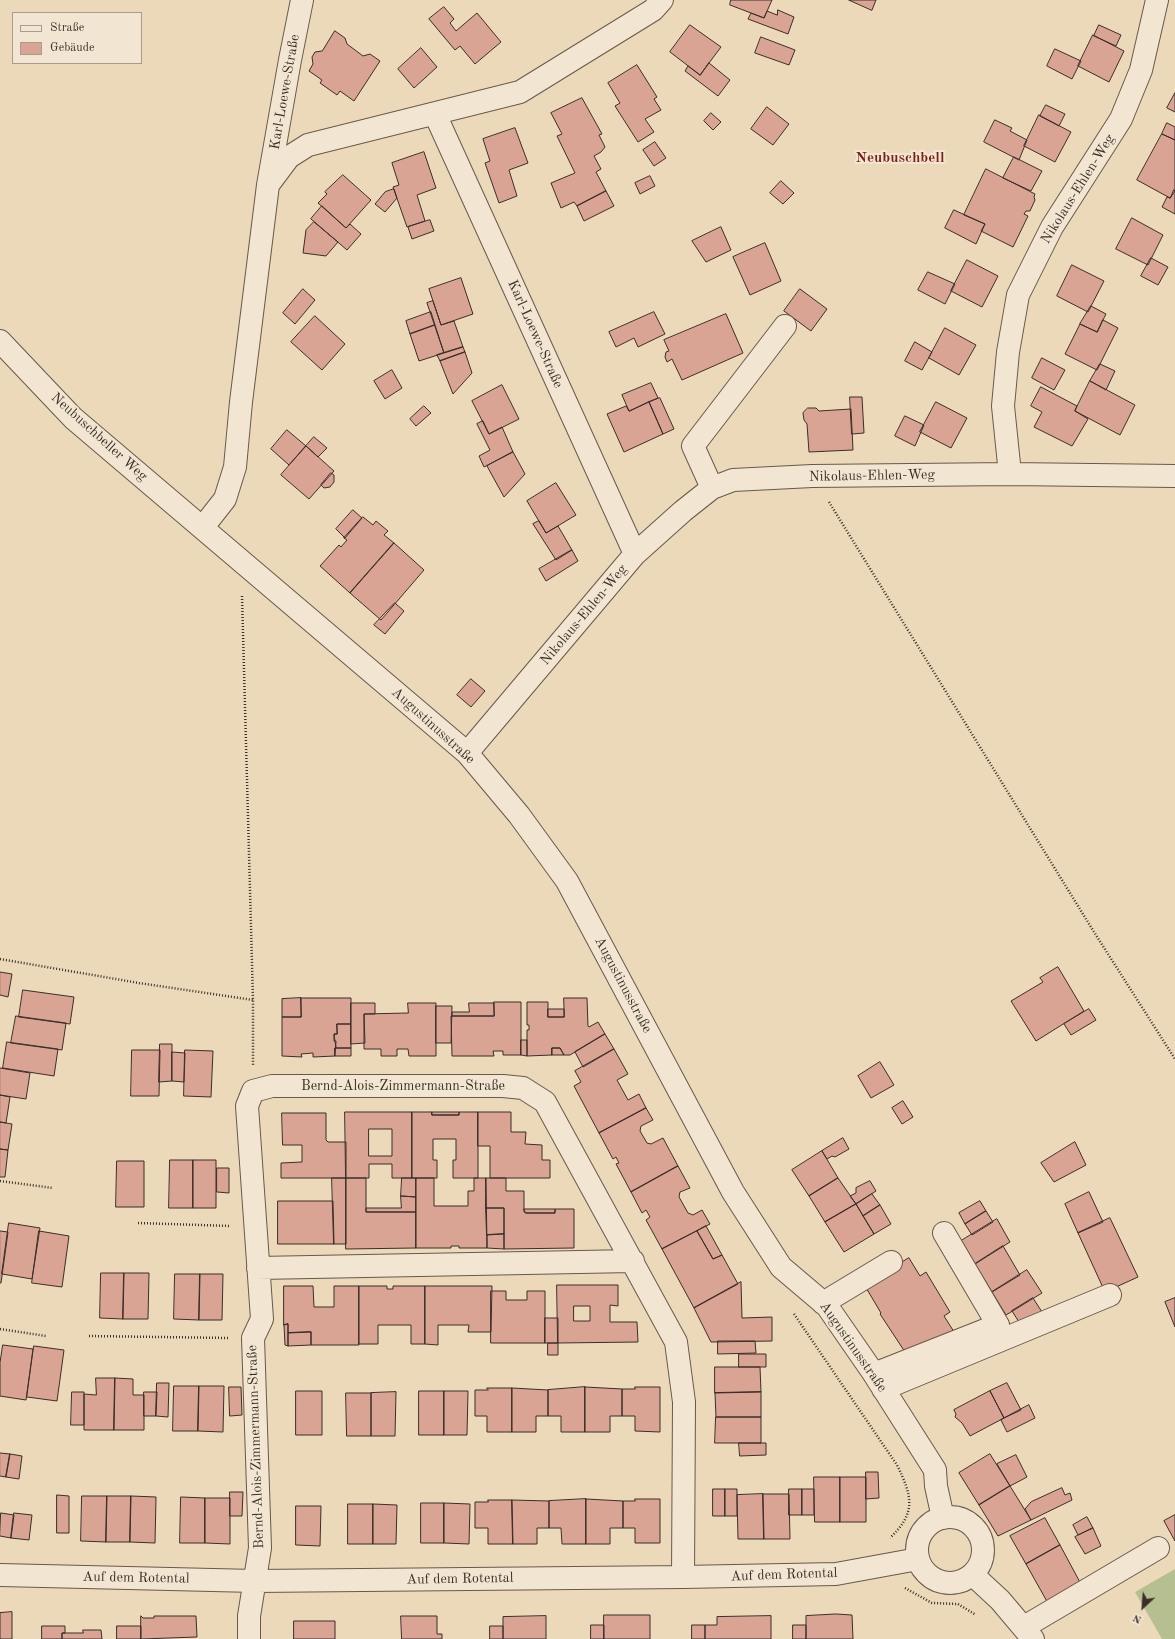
<!DOCTYPE html>
<html>
<head>
<meta charset="utf-8">
<style>
	body { margin:0 }
	#map { position:relative; width:1175px; height:1639px; overflow:hidden; background:#ebd9ba; font-family:"Old Standard TT",serif }
	canvas { display:block }
	.legend { position:absolute; left:12px; top:12px; width:130px; height:52px; box-sizing:border-box; background:#f2e6d2; border:1px solid #a99c8e; margin:0; padding:5px 7px; list-style:none; font-size:12px; color:#3b2e28 }
	.legend li { display:flex; align-items:center; gap:8px; height:20px }
	.legend b { width:20px; border:1px solid #a99c8e }
	.north { position:absolute; left:1123px; top:1587px; width:40px; height:40px; -webkit-text-stroke:3px #f2e6d2; paint-order:stroke; rotate:206deg; font-size:11px; font-weight:700; line-height:16px; text-align:center; color:#3b2e28 }
	.north::after { content:''; display:block; margin:auto; width:14px; height:18px; background:#3b2e28; clip-path:polygon(50% 0,100% 100%,50% 72%,0 100%) }
</style>
</head>
<body>
<div id="map">
<canvas width="1175" height="1639"></canvas>
<ul class="legend">
<li><b style="height:5px;background:#f2e6d2"></b>Straße</li>
<li><b style="height:11px;background:#daa494"></b>Gebäude</li>
</ul>
<div class="north">N</div>
</div>
<script>
const g = document.querySelector('canvas').getContext('2d');
g.lineJoin = 'round';
function fillPath(path, color) { g.fillStyle = color; g.fill(path, 'evenodd'); }
function strokePath(path, color, width, dash) { g.strokeStyle = color; g.lineWidth = width; g.lineCap = dash ? 'butt' : 'round'; g.setLineDash(dash || []); g.stroke(path); }
function write(font, color, halo, rows, align = 'center') {
  g.font = font + ' "Old Standard TT",serif'; g.lineWidth = 4; g.setLineDash([]); g.textBaseline = 'middle'; g.strokeStyle = halo; g.fillStyle = color; for (const [text, x, y, turn = 0] of rows) {
    g.save(); g.translate(x, y); g.rotate((+turn || 0) * Math.PI / 180); g.textAlign = isNaN(turn) ? turn : align; if (halo) g.strokeText(text, 0, 0); g.fillText(text, 0, 0); g.restore();
  }
}
const green = new Path2D(`
	M1175 1569V1639H1162L1135 1592Z`);
const building = new Path2D(`
	M731 0H772L764 18 730 5Z
	M849 0H876L872 10Z
	M444 7 454 19 450 23 456 31 477 13 501 42 475 64 460 46 455 50 429 19Z
	M778 10 794 17 788 34 748 19 751 13 764 18 767 11 777 15Z
	M690 25 721 47 700 75 670 52Z
	M1099 25 1121 35 1116 46 1094 36Z
	M335 31 345 38 347 44 363 56 370 54 380 61 354 101 340 91 337 95 320 83 322 80 309 71 313 64 312 57 315 52 322 51Z
	M1093 35 1124 51 1109 82 1078 66Z
	M761 37 795 50 789 65 755 53Z
	M421 48 437 67 414 88 398 69Z
	M1055 49 1081 61 1072 79 1047 66Z
	M709 63 730 80 718 96 685 71 688 66 700 75Z
	M637 65 657 97 654 99 661 110 645 119 654 132 638 142 615 106 620 103 608 83Z
	M1175 93V112L1167 108Z
	M582 98 602 134 599 135 605 147 601 152 594 156 601 169 596 172 606 191 577 206 574 202 561 208 551 183 575 173 557 136 562 134 551 113Z
	M1046 105 1065 114 1059 126 1040 116Z
	M767 107 789 124 773 145 751 129Z
	M711 113 721 122 713 130 704 121Z
	M1039 115 1071 132 1055 162 1024 146Z
	M995 120 1012 128 1010 131 1027 140 1019 160 984 142Z
	M1167 123 1175 127V140L1162 134Z
	M515 128 528 163 509 170 517 196 499 203 485 163 490 161 483 139Z
	M1162 134 1175 140V191L1170 198 1137 180Z
	M655 142 666 158 654 166 643 150Z
	M424 152 436 188 417 195 425 221 407 227 393 187 399 185 392 163Z
	M1014 157 1042 171 1031 191 1003 178Z
	M986 169 1035 194 1034 197 1035 200 1030 211H1026L1024 214 1028 216 1013 247 981 231 985 224 964 215Z
	M343 175 371 200 346 228 318 203 327 194 325 192Z
	M650 176 655 186 640 194 635 183Z
	M781 181 794 193 783 204 770 193Z
	M394 189 397 198 385 212 375 204 385 192Z
	M1174 190 1175 191V214L1162 207 1167 197 1170 198Z
	M606 191 614 206 584 221 577 206Z
	M322 206 346 228 350 224 361 234 347 250 311 219Z
	M954 210 985 224 976 244 945 228Z
	M1132 218 1163 235 1148 265 1116 249Z
	M430 220 434 231 412 239 408 227Z
	M314 222 338 242 326 256 303 253 306 230Z
	M721 227 731 250 706 262 692 241Z
	M765 243 781 281 750 295 733 257Z
	M1151 258 1168 267 1158 285 1141 276Z
	M967 260 998 276 982 307 951 291Z
	M1072 265 1104 281 1088 312 1057 296Z
	M928 272 955 284 945 304 918 290Z
	M461 278 473 314 441 325 429 289Z
	M303 289 315 300 295 324 283 313Z
	M800 289 827 309 811 331 784 311Z
	M433 301 441 325 454 321 463 347 444 353 427 303Z
	M1091 306 1106 314 1097 332 1080 324Z
	M431 312 435 325 410 334 406 321Z
	M654 312 665 334 638 347 634 338 616 347 609 332Z
	M726 314 743 353 682 380 672 359 667 362 665 357 666 352 669 351 664 340Z
	M315 316 345 344 322 370 291 342Z
	M1103 320 1118 328 1097 370 1065 354 1080 324 1097 332Z
	M435 325 444 353 419 361 410 334Z
	M945 328 976 345 959 375 929 358Z
	M915 342 932 352 922 370 905 361Z
	M463 347 465 352 440 361 437 355Z
	M465 352 472 373 453 394 440 361Z
	M1042 358 1065 370 1054 390 1032 378Z
	M1100 364 1115 371 1106 390 1090 381Z
	M392 370 402 388 385 399 374 381Z
	M1090 381 1135 405 1120 435 1075 411Z
	M651 383 658 398 629 411 622 395Z
	M502 385 519 419 489 434 472 401Z
	M1041 387 1077 406 1075 411 1088 419 1072 446 1034 427 1042 412 1031 406Z
	M850 397H862L864 433 852 434Z
	M660 398 674 429 663 434 649 402Z
	M649 402 663 434 624 452 607 414 626 406 629 411Z
	M936 402 967 418 951 448 920 432Z
	M424 406 431 413 416 426 410 419Z
	M808 408H816L819 411 851 409 853 450 809 452 807 424 804 420 803 413Z
	M905 416 924 425 915 446 895 436Z
	M483 421 489 434 502 427 513 452 484 467 479 456 490 450 477 424Z
	M287 430 306 446 289 465 271 449Z
	M314 437 327 448 318 457 306 446Z
	M306 446 334 471 309 499 281 475Z
	M513 452 525 474 504 497 487 466Z
	M331 473 334 475V482L330 487 324 488 321 485Z
	M556 483 576 515 546 533 527 501Z
	M353 510 362 518 345 538 336 529Z
	M363 517 373 525 376 521 388 531 384 535 394 543 350 593 320 566 339 545 341 547 347 540 344 538Z
	M539 521 546 533 558 526 572 550 556 560 533 524Z
	M394 543 424 570 381 620 350 593Z
	M572 550 578 561 546 581 539 569Z
	M395 603 404 611 385 634 374 625Z
	M471 679 485 691 471 707 457 695Z
	M1058 967 1084 1011 1036 1041 1011 1001 1043 982 1040 978Z
	M0 972 12 974 8 997 0 995Z
	M23 990 74 997 70 1024 19 1017Z
	M301 998H351V1024H337V1034H334V1041H336L335 1056 313 1057V1053L301 1054 302 1057 282 1056V1017H301Z
	M301 998V1017H282V999Z
	M564 998H587L588 1026 589 1027 598 1022 605 1034 570 1055H564L560 1048H552V1055L527 1056V1030H529V1025H527V1002H548V1017H564Z
	M494 1002H521V1055H503V1051H493L494 1056H452L451 1016H494Z
	M351 1003H375V1014H364L365 1043 351 1044Z
	M408 1003H436V1056H409L408 1049H397V1056H381V1049H364V1014L408 1013Z
	M469 1003H494V1016H452V1012H469Z
	M436 1006H452L451 1043H436Z
	M548 1009H564V1017H548Z
	M1089 1009 1096 1020 1071 1035 1064 1024Z
	M16 1016 66 1023 62 1050 11 1043Z
	M337 1024H351V1048H336L334 1034H337Z
	M605 1034 614 1049 583 1067 575 1052Z
	M521 1040H527V1056L521 1055Z
	M7 1042 58 1049 54 1076 3 1068Z
	M160 1044H172V1081L159 1082Z
	M335 1048H351V1056H335Z
	M552 1048H560L564 1055H552Z
	M614 1049 628 1074 617 1080 628 1100 639 1094 646 1108 599 1133 574 1086 581 1082 575 1071Z
	M132 1050H160L159 1096H131Z
	M185 1050 213 1051 211 1097 184 1096Z
	M172 1052 185 1053 184 1082 172 1081Z
	M880 1062 894 1085 871 1098 858 1076Z
	M0 1068 30 1073 26 1099 0 1095Z
	M0 1095 10 1097 6 1123 0 1122Z
	M903 1101 913 1117 902 1124 892 1108Z
	M646 1108 653 1120 641 1126 640 1131 647 1143 651 1144 663 1138 678 1166 631 1192 616 1164 619 1163 616 1157 613 1159 599 1133Z
	M345 1112H412V1178H392V1164H369V1178H346ZM369 1129H392V1156H369Z
	M412 1112H432V1115H459V1112H478V1178H453V1160H456V1139H433V1160H437V1178H412Z
	M432 1112H459V1115H432Z
	M478 1112H511V1132H526L525 1144 542 1145V1160H550V1178H490V1146H478Z
	M282 1113H326V1140L328 1142H346V1178H281V1163L302 1162V1145H283Z
	M0 1122 12 1124 8 1150 0 1149Z
	M843 1138 849 1149 835 1157 832 1156 827 1159 822 1151Z
	M1075 1142 1086 1165 1054 1182 1041 1163Z
	M0 1149 8 1150 5 1177H0Z
	M822 1151 838 1178 809 1196 792 1170Z
	M170 1160H193V1208H169Z
	M193 1160H216V1208H193Z
	M117 1161H144V1207H116Z
	M678 1166 690 1188 680 1192 679 1197 688 1213 693 1215 702 1210 710 1224 662 1249 646 1220 650 1217 646 1210 642 1213 631 1192Z
	M217 1168H229V1193L217 1192Z
	M332 1178H346V1244H334Z
	M346 1178H366V1212H416V1248L346 1249Z
	M402 1178H416V1197L401 1196Z
	M416 1178H434V1206H468V1191H474V1178H486L487 1248H459V1246H451V1248H416Z
	M486 1178H506V1191H524V1212L526 1213H555V1209H574V1248L504 1249V1208H486Z
	M838 1178 856 1204 825 1222 809 1196Z
	M870 1181 876 1191 856 1204 850 1196 856 1193V1188Z
	M1089 1192 1103 1222 1078 1233 1065 1204Z
	M872 1194 880 1205 863 1216 856 1204Z
	M401 1196 416 1197V1212H366V1208H401Z
	M278 1201H333L334 1244H278Z
	M980 1201 986 1211 965 1224 959 1213Z
	M856 1204 874 1234 844 1252 825 1222Z
	M880 1205 891 1224 874 1234 863 1216Z
	M486 1208H504V1234L487 1235Z
	M524 1209H555V1213H526Z
	M986 1211 993 1222 972 1235 965 1224Z
	M1110 1218 1138 1277 1105 1292 1078 1233Z
	M997 1219 1010 1242 975 1264 961 1241Z
	M9 1223 40 1228 32 1279 2 1274Z
	M706 1226 722 1255 713 1259 697 1231Z
	M0 1231 8 1232 1 1283H0Z
	M39 1231 69 1236 62 1287 32 1283Z
	M697 1231 713 1259 722 1255 738 1284 694 1308 662 1249Z
	M504 1234V1249L487 1248V1235Z
	M1003 1246 1020 1275 992 1292 975 1264Z
	M909 1258 920 1276 926 1272 950 1312 944 1316 956 1335 907 1355 880 1314 881 1313 865 1286Z
	M1027 1270 1042 1293 1006 1315 992 1292Z
	M101 1273H124L123 1319 100 1318Z
	M124 1273H149L148 1319H123Z
	M175 1274H200L199 1320 174 1319Z
	M200 1274H223L222 1320H199Z
	M741 1282 742 1318 772 1317V1341L711 1342 694 1308Z
	M557 1285H618V1306L610 1305V1322H637L638 1342 558 1343ZM574 1306H590V1321H574Z
	M284 1286H313L314 1307H334V1286H359V1345H311V1332L288 1333V1324L284 1325Z
	M359 1286H387V1289H393V1286H425V1344H411V1325H378V1344H359Z
	M425 1286H492L491 1332H468L469 1325H438V1345L425 1344Z
	M491 1291H506V1300H527V1291H545V1343H491Z
	M1033 1298 1042 1312 1019 1322 1012 1311Z
	M1175 1298V1327L1165 1302Z
	M545 1318H558V1343H545Z
	M288 1324V1346L285 1345 284 1325Z
	M311 1332V1345L288 1346V1333Z
	M718 1341H755L756 1353 718 1354Z
	M548 1343H558V1355H548Z
	M3 1345 33 1349 26 1400 0 1396V1363Z
	M34 1346 64 1350 57 1401 27 1397Z
	M739 1354H766V1367H739Z
	M715 1367H760L761 1392 715 1393Z
	M96 1378H115L114 1430H84V1394L96 1395Z
	M115 1378 133 1379V1395H144V1430H114Z
	M157 1383H169L168 1417 156 1416Z
	M1007 1383 1021 1410 1004 1418 990 1391Z
	M174 1386H199L198 1431H173Z
	M199 1386H224L223 1432 198 1431Z
	M229 1387H241L242 1415 230 1416Z
	M585 1387 622 1389V1416H610V1432H585Z
	M585 1387V1432H561V1416H548V1390Z
	M635 1387H660V1432L635 1431V1416H622V1389H635Z
	M487 1388H512V1432H487V1416H475V1390H488Z
	M512 1388 548 1390V1416H536V1432H512Z
	M296 1391H322V1435H296Z
	M419 1391H444V1435H419Z
	M444 1391H468L467 1435H444Z
	M990 1391 1004 1418 970 1436 962 1423 955 1417 956 1414 954 1410Z
	M72 1392H84V1425H71Z
	M144 1392H157L156 1416H144Z
	M396 1392 395 1436H371V1393Z
	M761 1392V1417H716L715 1393Z
	M346 1393H371V1436H347Z
	M1029 1405 1035 1418 1007 1432 1001 1420Z
	M716 1417H761V1443H715Z
	M739 1443H766V1455L740 1456Z
	M0 1453 10 1454 6 1477 0 1476Z
	M10 1454 22 1456 19 1479 6 1477Z
	M990 1454 1010 1486 979 1505 959 1473Z
	M1016 1455 1027 1477 1010 1486 997 1464Z
	M866 1472H878L879 1498 866 1499Z
	M814 1477H840V1522H815Z
	M840 1477H866V1522H840Z
	M1010 1486 1031 1520 998 1536 979 1505Z
	M1062 1488 1065 1495 1070 1493 1072 1500 1031 1520 1025 1509 1031 1502Z
	M713 1489H725V1516H713Z
	M725 1489H737V1516H725Z
	M789 1489H802V1515H789Z
	M802 1489H814V1515H802Z
	M230 1492H243L242 1516H230Z
	M763 1494 764 1539H738L737 1495Z
	M763 1494H789L790 1539H764Z
	M57 1495 69 1496V1533H57Z
	M82 1496H107L106 1542 81 1541Z
	M107 1496H131L130 1542H106Z
	M131 1496 156 1497 155 1543 130 1542Z
	M181 1497 205 1498V1543H180Z
	M205 1498H230V1544L205 1543Z
	M586 1499 623 1501V1528H610V1544H586Z
	M586 1499V1544H562L561 1528H549V1501Z
	M635 1499H660V1543H635V1528H623V1501H635Z
	M488 1500H512L513 1544H488V1528H475V1502H488Z
	M512 1500 549 1501V1528H537V1544H513Z
	M421 1503H444V1543H421Z
	M444 1503 470 1504 469 1544 444 1543Z
	M348 1504H373V1544H348Z
	M373 1504 397 1505 396 1544H373Z
	M296 1506H321L320 1546 296 1545Z
	M1 1513 14 1515 11 1538 0 1536Z
	M14 1513 32 1515 29 1540 11 1538Z
	M1175 1515V1541L1164 1521Z
	M1087 1517 1093 1528 1078 1535 1073 1525Z
	M1045 1518 1060 1545 1026 1564 1010 1536Z
	M1093 1528 1101 1546 1085 1554 1075 1537Z
	M1060 1545 1082 1586 1049 1605 1026 1564Z
	M12 1612V1639H0V1613Z
	M836 1614 852 1615 853 1639H806V1616Z
	M604 1615H650V1639H604Z
	M141 1616 143 1618H154V1616H196L197 1637 141 1639Z
	M401 1616H437V1634H442V1639H402Z
	M546 1616V1639H503V1617Z
	M771 1616V1639H705V1625H717V1617Z
	M294 1621H335V1639H294Z
	M591 1625H604V1639H591Z
	M692 1625H705V1639H692Z
	M793 1625H806V1639H793Z
	M42 1626H65V1633H62V1639H42Z
	M117 1626H141V1639H117Z
	M490 1626H503V1639H490Z
	M83 1630H101L102 1639H62V1633H83Z`);
const path = new Path2D(`
	M829 502 1094 932 1175 1059
	M242 596 253 1000V1065
	M0 959 139 983 253 1000
	M0 1181 53 1188
	M138 1223 231 1226
	M794 1314 897 1465C912 1496 917 1512 890 1538
	M0 1329 46 1336
	M89 1336 229 1338
	M905 1588 932 1603 958 1604 976 1615`);
const minor = new Path2D(`
	M435 114 635 554
	M271 181 289 157 308 145 520 92 653 10 662 0
	M0 341 73 418 467 753 519 815 567 881 733 1192 781 1267 827 1306 874 1374 935 1470 936 1486 943 1518
	M1010 474 1003 406 1008 352 1018 295 1052 227 1121 119 1141 70 1157 0
	M712 488 693 446 785 326
	M203 527 225 499 235 467 241 402 268 185 290 60 302 0
	M467 753 635 554 683 511 712 488 733 480 812 476 1010 474 1175 476
	M258 1268 633 1261
	M823 1303 891 1262
	M874 1374 998 1325 944 1233
	M883 1389 1110 1295
	M917 1550a33 33 0 1 1 66 0a33 33 0 1 1-66 0Z
	M0 1575 255 1581 683 1577 836 1574 918 1559
	M973 1575 1000 1600 1033 1639
	M1024 1627 1158 1548
	M249 1639V1616L260 1548 253 1338 262 1319 247 1106 253 1091 272 1086H503L523 1088 545 1102 676 1342 684 1402 683 1577`);
const streetNames = [
	["Karl-Loewe-Straße",285,92,-80],
	["Nikolaus-Ehlen-Weg",1078,189,-58],
	["Karl-Loewe-Straße",535,334,66],
	["Neubuschbeller Weg",99,437,42],
	["Nikolaus-Ehlen-Weg",872,476,-1],
	["Nikolaus-Ehlen-Weg",584,615,-50],
	["Augustinusstraße",433,726,42],
	["Augustinusstraße",623,985,62],
	["Bernd-Alois-Zimmermann-Straße",403,1086],
	["Augustinusstraße",853,1347,55],
	["Bernd-Alois-Zimmermann-Straße",256,1447,-92],
	["Auf dem Rotental",784,1575,-2],
	["Auf dem Rotental",136,1578,1],
	["Auf dem Rotental",460,1579,-1]
];
const neighbourhoodNames = [
	["Neubuschbell",900,158]
];
fillPath(green, '#b6bf90');
fillPath(building, '#daa494');
strokePath(building, '#3b2e28', 1);
strokePath(minor, '#67594c', 24);
strokePath(path, '#3b2e28', 2.5, [1, 2]);
strokePath(minor, '#f2e6d2', 22);
write('14px', '#3b2e28', '#f2e6d2', streetNames);
write('bold 15px', '#7a1f14', '#f2e6d2', neighbourhoodNames);
</script>
</body>
</html>
